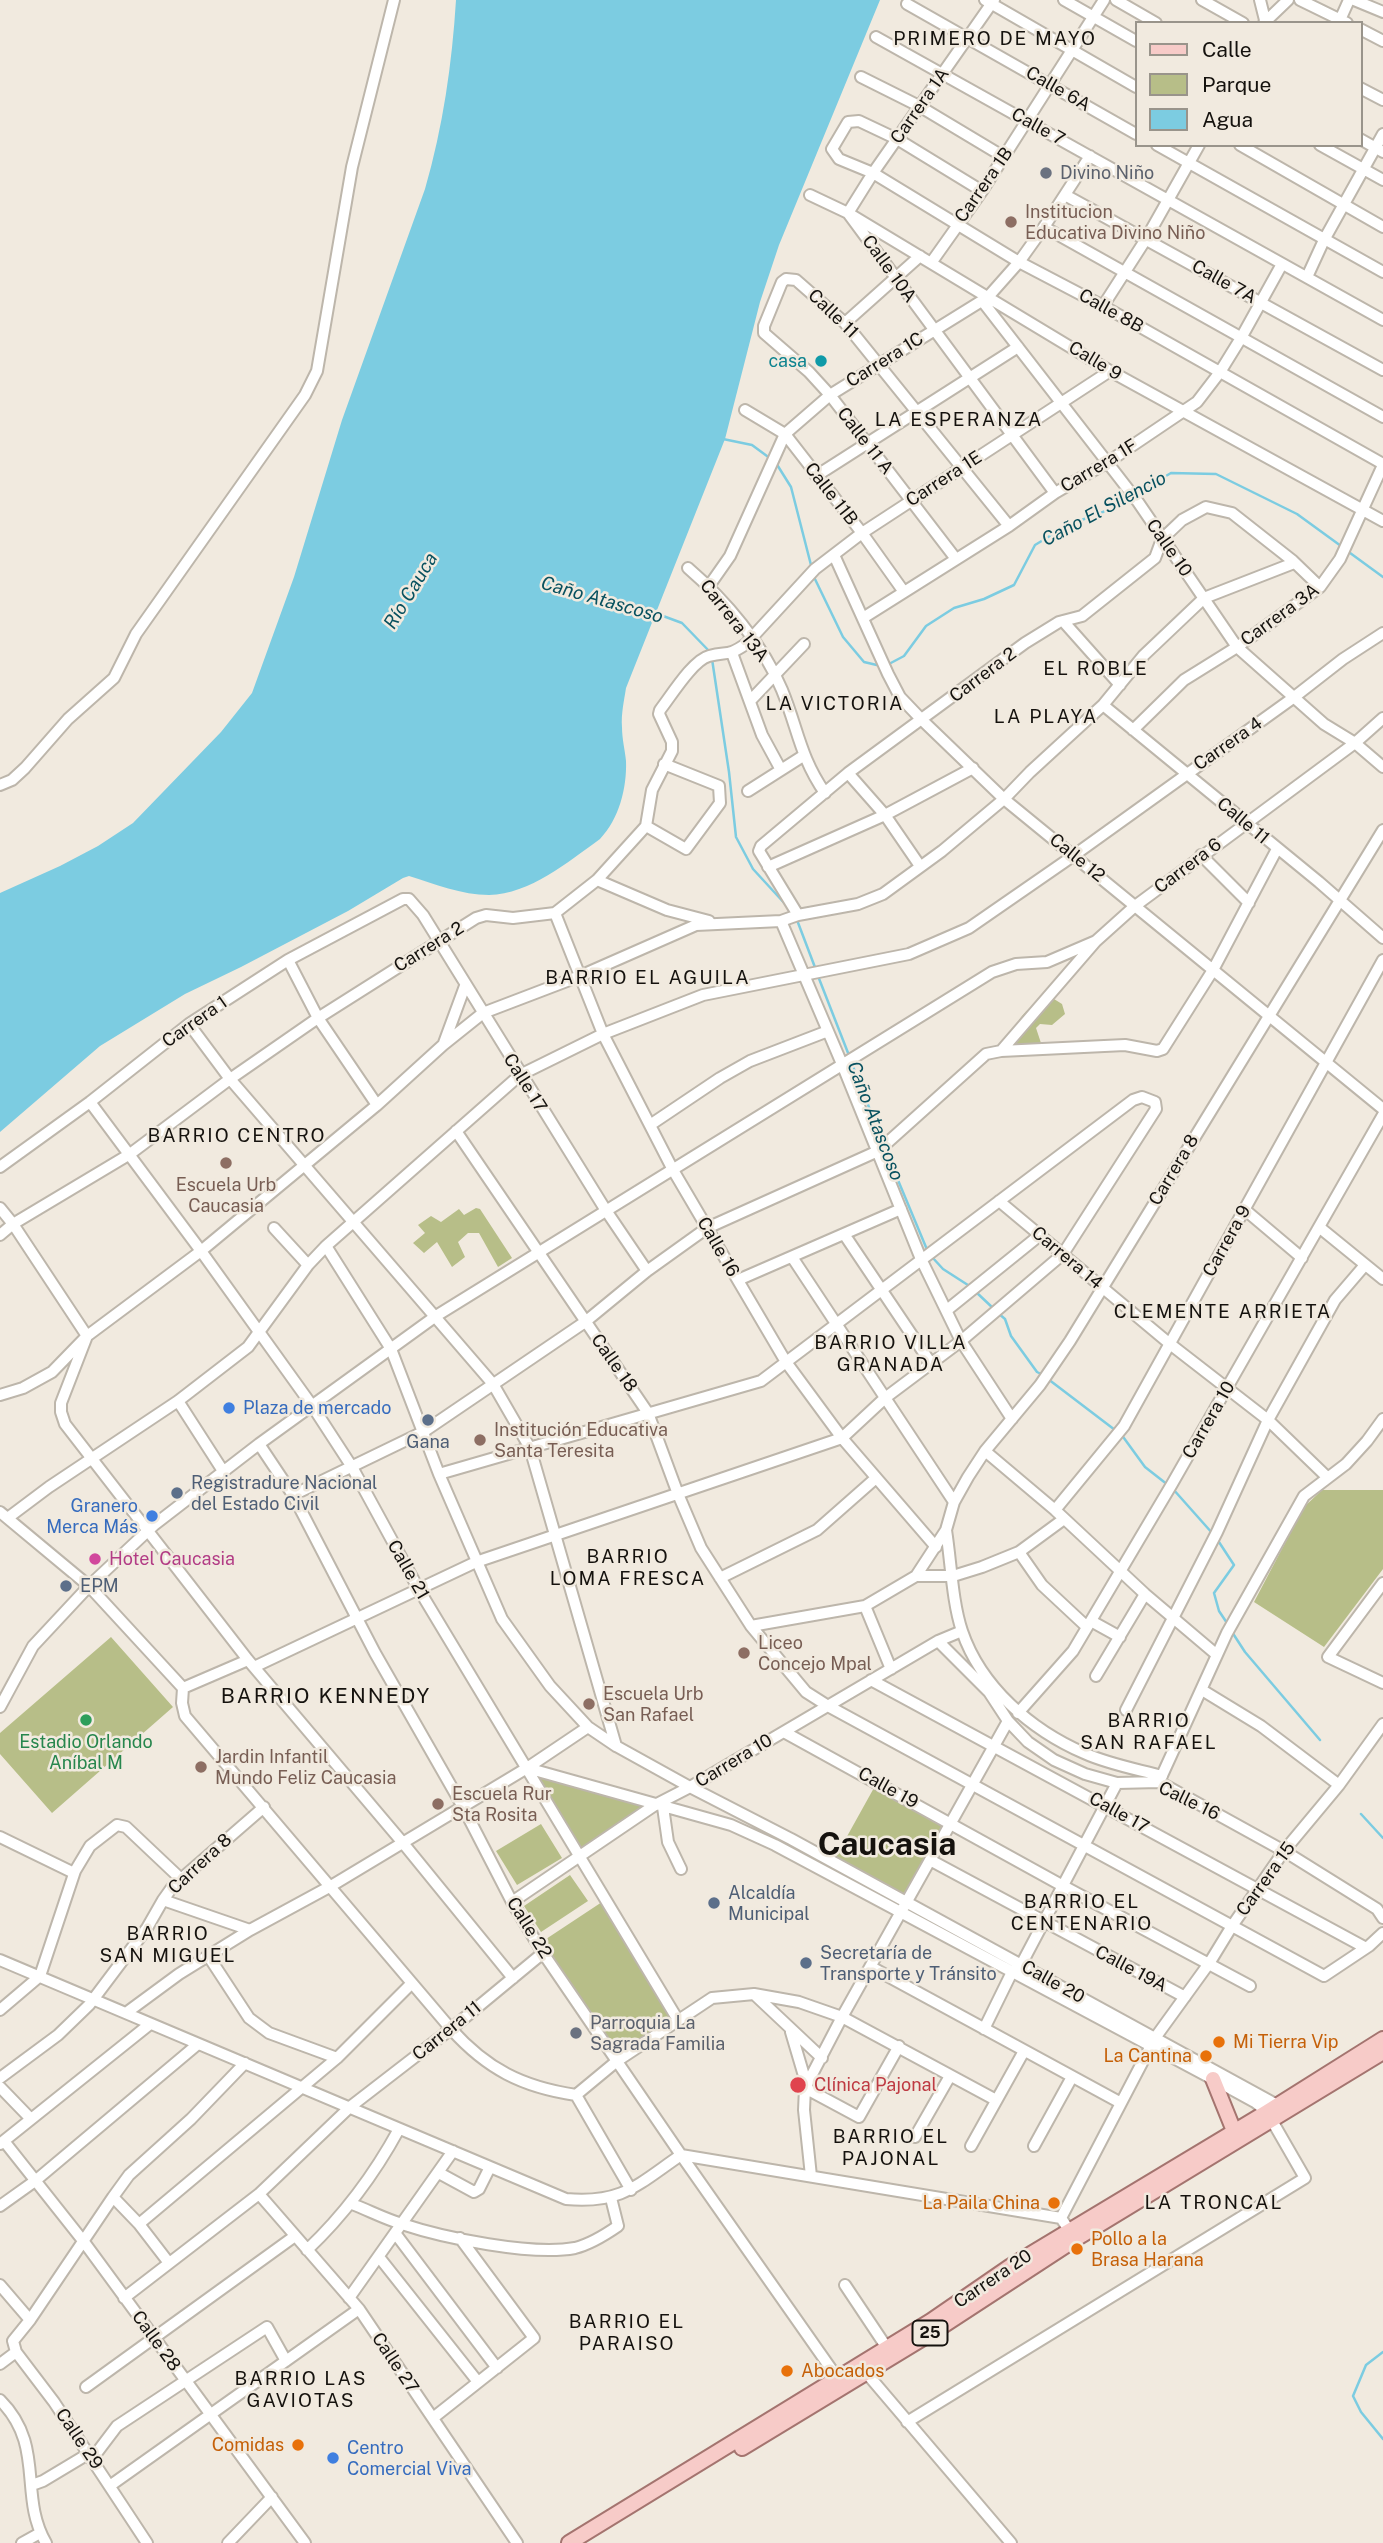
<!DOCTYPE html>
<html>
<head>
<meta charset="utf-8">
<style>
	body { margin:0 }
	#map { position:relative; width:1383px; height:2543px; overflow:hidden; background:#f1eadf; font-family:"Public Sans",sans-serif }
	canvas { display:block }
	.legend { position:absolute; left:1135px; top:21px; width:228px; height:126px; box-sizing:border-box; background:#f1eadf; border:2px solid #99948b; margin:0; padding:9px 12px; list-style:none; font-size:21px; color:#15120e }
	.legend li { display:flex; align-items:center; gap:14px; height:35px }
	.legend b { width:35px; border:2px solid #99948b }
</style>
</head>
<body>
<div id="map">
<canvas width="1383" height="2543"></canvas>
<ul class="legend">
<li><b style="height:9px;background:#f7cbc8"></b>Calle</li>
<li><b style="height:19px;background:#b7be88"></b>Parque</li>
<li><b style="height:19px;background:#7ccce1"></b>Agua</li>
</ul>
</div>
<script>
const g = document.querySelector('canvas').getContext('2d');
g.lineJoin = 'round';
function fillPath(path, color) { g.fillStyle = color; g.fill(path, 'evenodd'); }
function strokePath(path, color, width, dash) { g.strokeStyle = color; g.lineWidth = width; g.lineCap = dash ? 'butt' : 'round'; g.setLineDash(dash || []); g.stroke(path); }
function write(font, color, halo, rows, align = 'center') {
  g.font = font + ' "Public Sans",sans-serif'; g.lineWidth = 5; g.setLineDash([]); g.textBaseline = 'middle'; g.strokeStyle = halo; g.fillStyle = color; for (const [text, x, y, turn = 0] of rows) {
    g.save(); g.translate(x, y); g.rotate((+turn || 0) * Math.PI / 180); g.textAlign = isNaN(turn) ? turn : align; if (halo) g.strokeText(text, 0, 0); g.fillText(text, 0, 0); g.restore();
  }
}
const green = new Path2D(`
	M1054 999 1062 1004 1065 1014 1052 1025 1040 1024 1036 1028 1041 1043 1017 1055 1008 1039 1023 1034V1028L1019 1020C1028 1007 1038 1000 1054 999Z
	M476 1208 480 1209 512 1258 498 1267 479 1233H468L458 1242 465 1257 452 1267 437 1242 424 1253 413 1243 425 1233 418 1225 431 1216 441 1222 459 1209 464 1215Z
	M1322 1490H1383V1569L1324 1647 1254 1602 1304 1507Z
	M111 1637 173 1707 52 1813 0 1754V1733Z
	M533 1773 649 1806 580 1854Z
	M875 1786 944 1824 904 1896 835 1858Z
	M541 1824 562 1858 517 1885 496 1851Z
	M570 1875 588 1901 541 1932 524 1906Z
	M602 1902 674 2017 615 2054 543 1941Z`);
const water = new Path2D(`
	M456 0H880L779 245 760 302 725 439 626 688C624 701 621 714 622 727 622 739 625 750 626 761 627 788 619 819 600 839 568 862 530 894 489 895 462 895 434 884 409 876L403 878 348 911 241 967 185 994 100 1046 0 1132V893L60 866 98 846 133 823 221 732 252 693 294 577 342 420 425 189C443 127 452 64 456 0Z`);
const stream = new Path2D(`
	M723 439 752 445 771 459
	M776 463 791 487 812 569
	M1135 494 1171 473 1216 474 1297 514 1341 546
	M1346 550 1383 577
	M813 575 843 637 864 662 881 666
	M655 613 682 623 711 653
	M712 659 729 772 736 837 753 869 787 906
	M887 665 904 656 926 626 954 608 984 599 1014 585 1035 545 1068 525 1103 512 1129 497
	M797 920 816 970
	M818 976 850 1058
	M852 1064 883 1143
	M885 1149 928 1252
	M932 1257 943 1269 971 1287
	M976 1292 994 1309
	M998 1313 1005 1319 1011 1336 1037 1372 1043 1375
	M1048 1379 1115 1430
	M1121 1434 1145 1467 1168 1485
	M1173 1489 1213 1534
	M1217 1539 1234 1565 1214 1593 1219 1611 1227 1623
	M1232 1632 1245 1652 1320 1740
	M1361 1814 1383 1838
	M1383 2352 1366 2365 1353 2396 1361 2412 1383 2439`);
const minor = new Path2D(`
	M985 0 1136 87
	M994 0 873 173 848 213 1055 493
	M1064 0 1136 41
	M1116 0 1156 23
	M1202 0 1243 23
	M1260 0 1265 20
	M1300 0 1347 23
	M1354 0 1383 12
	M907 4 1136 134
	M1340 20 1349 0
	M1264 23 1288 0
	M1360 29 1383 41
	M876 37 1383 320
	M861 77 919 106 1004 157
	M1360 88 1383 100
	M1360 139 1383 152
	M1157 145 1383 272
	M1240 145 1383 227
	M1320 145 1383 180
	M982 191 897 139 859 121 848 122 832 149 839 159 873 173 1019 262 1103 306 1383 464
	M810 195 848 213 1110 371 1383 521
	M1065 195 1383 370
	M1044 227 1383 417
	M931 263 982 191 1104 0
	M1307 277 1324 240 1383 134
	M983 302 1138 502 1237 647 1324 724 1355 743 1383 767
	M1103 306 1146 239 1199 145
	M845 323 920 256
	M745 410 785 434 862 533 904 592
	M816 476 1018 347
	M834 555 888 674 900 697 922 720 1004 799 1383 1109
	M956 559 830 395 809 372 764 333V326L782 282 786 279 796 280 845 323 1009 526
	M688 568C725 600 763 644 782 690 798 729 800 757 825 793
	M709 586 730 556 785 434 830 395 988 297 1019 262 1044 227 1090 156
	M863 618 1009 526 1055 493 1108 462 1197 402 1220 372 1241 338 1282 264
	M1063 621 1120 685
	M732 653 762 735 781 770
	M750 701 804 644
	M1103 705 1319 882 1383 938
	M1133 730 1184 680 1237 647 1320 587 1340 559 1383 465
	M848 773 885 815 920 866
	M0 785 12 780 25 768 68 719 114 678 136 634 305 395 317 371 352 167 394 0
	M748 791 803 756
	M646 826 686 849 720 803 719 786 664 764
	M1201 855 1249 903
	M768 867 885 815 973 768
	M597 880 667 910 709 921
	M555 913 603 1034 673 1170 786 1362 842 1438 936 1547
	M798 915 759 851 761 846 848 773 1025 643 1059 622 1082 616 1155 558 1162 539 1182 520 1206 507 1232 513 1293 561 1320 587
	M781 921 842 1064 921 1259 961 1341 1012 1419
	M288 960 318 1018 377 1105
	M189 1024 230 1079 493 1384 530 1448 616 1746
	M444 1043 465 986
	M1001 1051 1125 1045 1157 1051 1163 1049 1213 970 1277 849
	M90 1102 201 1251 313 1407 352 1467 418 1588 678 2020
	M650 1125 720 1078 750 1061 828 1031
	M456 1131 648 1413 678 1494 701 1548 751 1626 806 1692 828 1706 1324 1976 1369 1946 1383 1933
	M0 1167 90 1102 189 1024 288 960 403 899H409L423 915 605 1209 647 1271
	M999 1201 1170 1344 1268 1420 1327 1477
	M0 1208 13 1224 87 1336 61 1403V1412L65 1424 248 1660 403 1843 513 1978
	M1244 1209 1302 1258
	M1319 1227 1383 1279
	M274 1228 308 1265
	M844 1234 930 1362
	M0 1235 13 1224 130 1154 230 1079 318 1018 476 918 486 915 513 918 555 913 597 880 646 826 652 790 672 751V742L659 714 660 710C671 696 693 660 709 656 728 651 727 657 746 644L815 569 862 533 1110 371
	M326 1246 391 1349 439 1474 502 1619 550 1686 588 1727 616 1746 690 1787 791 1839 1277 2105 1282 2110
	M792 1257 954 1502
	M738 1280 901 1209
	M947 1310 1040 1235
	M0 1395 23 1388 52 1372 87 1336 201 1251 377 1105 443 1045 483 1013 580 976 696 925 781 921 798 915 858 904 883 894 942 851 1004 799 1030 772 1103 705 1144 655 1204 598 1294 563
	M178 1401 223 1471
	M259 1444 293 1495 375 1653 463 1807 512 1902 543 1953 681 2155 841 2383
	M985 1451 1055 1510 1145 1594 1217 1655
	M293 1495 423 1432 585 1322 647 1271 707 1228 878 1151 986 1054 1001 1051 1096 941 1135 906 1355 743 1383 718
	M1055 1510 1124 1426 1383 960
	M0 1512 89 1586 183 1688 182 1703 185 1716 451 2029C487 2069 522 2087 576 2095L617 2061 712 1998 754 1994 799 2002 842 2017 996 2100
	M9 1517 49 1487 178 1401 248 1347 308 1265 326 1246 520 1075 603 1034 703 995 909 954 969 928 1073 856 1293 698 1343 659 1383 633
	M946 1530C951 1561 952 1601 962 1631 981 1687 1031 1730 1084 1753 1108 1764 1136 1769 1162 1776
	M1019 1552 1042 1585 1087 1627
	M916 1576 946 1530 954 1502 968 1477 985 1451 1040 1385 1070 1341 1383 830
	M720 1578 817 1530 876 1478
	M1383 1583 1328 1657 1383 1683
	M865 1606 891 1669
	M1091 1621 1120 1637
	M751 1626 865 1606 916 1576H953L982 1567 1019 1552 1064 1519
	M938 1641 989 1692 1008 1721 1028 1742 1054 1760 1085 1774 1117 1783 1159 1782 1284 1851 1377 1909 1383 1918
	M254 1667 476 1562 842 1438 885 1398 961 1341 1063 1254 1156 1109 1155 1102 1142 1097 1133 1100 761 1381 439 1474
	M1096 1676 1145 1594
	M871 1680 1366 1948
	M183 1688 248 1660
	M1202 1690 1261 1726 1339 1785
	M0 1707 33 1646 89 1586 154 1525 259 1444 436 1316 992 972 1016 964 1047 962 1096 941
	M1126 1710 1217 1532 1268 1420 1335 1300 1365 1265
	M1018 1713 1073 1651 1172 1484 1383 1115
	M784 1732 1063 1886 1250 1986
	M527 1768 731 1825 775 1845 1213 2079 1255 2102 1267 2112 1305 2178 907 2422
	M1159 1782 1227 1633 1304 1496 1346 1464 1367 1441 1383 1419
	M663 1807 668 1842 681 1869
	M0 1837 74 1873
	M930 1860 1185 1997
	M163 1900 250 1930
	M512 1902 655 1805 690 1787 938 1641 962 1631
	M209 1957 249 2018 269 2033 337 2058
	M0 1960 566 2199C622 2204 637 2185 681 2155L1061 2218 1069 2230
	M871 1967 1121 2103
	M754 1994 822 2058
	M0 2010 40 1976 75 1871 90 1846 117 1825 126 1827 181 1879
	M126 2013 179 1974 250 1930 331 1886 527 1768 588 1727
	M984 2029 1011 1974 1021 1965 1117 1783
	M791 2032 807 2086
	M0 2078 58 2035 89 2005 147 1928 163 1900 173 1886 264 1807
	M0 2087 30 2118
	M805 2088 859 2117 899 2046
	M576 2095 631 2190
	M915 2137 950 2076
	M4 2141 84 2242 305 2543
	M0 2144 150 2024
	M971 2146 1024 2051
	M1034 2146 1072 2077
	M439 2173 474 2192 479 2189 490 2167
	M811 2176 804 2110 805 2088 842 2017 1008 1721
	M259 2194 359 2309 517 2543
	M113 2197 139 2224 169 2263
	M352 2204C368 2210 385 2219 402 2224 444 2238 532 2256 575 2248 591 2244 605 2235 618 2226L611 2198
	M0 2206 35 2181 198 2044
	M1061 2218 1155 2038 1210 1962 1232 1926 1284 1851 1339 1785 1383 1724
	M139 2224 337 2058 412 1983
	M395 2233 497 2368
	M307 2250C346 2213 374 2175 399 2129
	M379 2257 478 2382
	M0 2285 30 2320
	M845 2285 887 2348
	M124 2298 259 2194 350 2107 451 2029 543 1953
	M349 2298 453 2151
	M0 2364 16 2352
	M863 2369 1011 2543
	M86 2387 295 2236
	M0 2400C46 2446 18 2495 46 2543
	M433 2418 534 2338 460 2238
	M92 2459 117 2426 267 2327 286 2361
	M32 2485 43 2481 88 2454
	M111 2485 359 2309
	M22 2543 40 2533
	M147 2543 54 2402 16 2352 13 2341 30 2320 113 2197 129 2175 191 2119 245 2063
	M228 2543 272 2497`);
const major = new Path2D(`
	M1213 2079 1234 2131
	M742 2448 938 2329 1082 2235 1383 2052
	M569 2543 931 2321 1011 2266 1267 2112 1383 2039`);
const markers = [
	[1046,173,7,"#6b7280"],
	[1011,222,7,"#8d6e63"],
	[821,361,7,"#0f9aa8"],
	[226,1163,7,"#8d6e63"],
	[229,1408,7,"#3f7fe0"],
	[428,1420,7,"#5c6f8a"],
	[480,1440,7,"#8d6e63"],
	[177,1493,7,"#5c6f8a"],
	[152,1516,7,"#3f7fe0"],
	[95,1559,7,"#d1479c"],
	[66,1586,7,"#5c6f8a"],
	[744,1653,7,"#8d6e63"],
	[589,1704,7,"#8d6e63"],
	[86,1720,7,"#2e9e5b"],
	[201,1767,7,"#8d6e63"],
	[438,1804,7,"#8d6e63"],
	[714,1903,7,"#5c6f8a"],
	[806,1963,7,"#5c6f8a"],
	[576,2033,7,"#6b7280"],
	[1219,2042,7,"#e8710a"],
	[1206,2056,7,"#e8710a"],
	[798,2085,9,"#e0444e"],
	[1054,2203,7,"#e8710a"],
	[1077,2249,7,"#e8710a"],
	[787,2371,7,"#e8710a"],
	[298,2445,7,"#e8710a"],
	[333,2458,7,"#3f7fe0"]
];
const shields = [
	[930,2333,35]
];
const shieldNames = [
	["25",930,2333]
];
const streetNames = [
	["Calle 6A",1058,89,30],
	["Carrera 1A",920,106,-55],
	["Calle 7",1038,127,29],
	["Carrera 1B",984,185,-55],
	["Calle 10A",889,269,54],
	["Calle 7A",1224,282,29],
	["Calle 8B",1111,311,29],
	["Calle 11",833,314,44],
	["Carrera 1C",885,360,-32],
	["Calle 9",1095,361,31],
	["Calle 11 A",865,441,52],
	["Carrera 1F",1099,466,-31],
	["Carrera 1E",944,479,-33],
	["Calle 11B",831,494,52],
	["Calle 10",1169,548,55],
	["Carrera 3A",1280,615,-36],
	["Carrera 13A",734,621,52],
	["Carrera 2",983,675,-37],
	["Carrera 4",1228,744,-35],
	["Calle 11",1243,821,40],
	["Calle 12",1077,858,39],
	["Carrera 6",1188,866,-37],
	["Carrera 2",429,947,-32],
	["Carrera 1",195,1022,-35],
	["Calle 17",525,1083,58],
	["Carrera 8",1174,1170,-59],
	["Carrera 9",1227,1241,-61],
	["Calle 16",718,1247,60],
	["Carrera 14",1067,1258,40],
	["Calle 18",614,1363,55],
	["Carrera 10",1209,1420,-60],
	["Calle 21",408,1570,60],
	["Carrera 10",734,1761,-31],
	["Calle 19",888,1788,29],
	["Calle 16",1189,1801,26],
	["Calle 17",1119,1813,29],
	["Carrera 8",200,1864,-43],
	["Carrera 15",1266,1879,-54],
	["Calle 22",529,1928,58],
	["Calle 19A",1131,1969,28],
	["Calle 20",1053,1982,29],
	["Carrera 11",447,2031,-39],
	["Carrera 20",993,2279,-34],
	["Calle 28",156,2341,54],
	["Calle 27",395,2363,56],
	["Calle 29",79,2439,56]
];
const worshipNames = [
	["Divino Niño",1060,173],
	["Parroquia La",590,2023],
	["Sagrada Familia",590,2044]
];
const educationNames = [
	["Institucion",1025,212],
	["Educativa Divino Niño",1025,233],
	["Escuela Urb",226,1185,"center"],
	["Caucasia",226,1206,"center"],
	["Institución Educativa",494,1430],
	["Santa Teresita",494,1451],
	["Liceo",758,1643],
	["Concejo Mpal",758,1664],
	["Escuela Urb",603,1694],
	["San Rafael",603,1715],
	["Jardin Infantil",215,1757],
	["Mundo Feliz Caucasia",215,1778],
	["Escuela Rur",452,1794],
	["Sta Rosita",452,1815]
];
const cultureNames = [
	["casa",807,361]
];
const shopNames = [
	["Plaza de mercado",243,1408],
	["Granero",138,1506,"right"],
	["Merca Más",138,1527,"right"],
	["Centro",347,2448],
	["Comercial Viva",347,2469]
];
const serviceNames = [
	["Gana",428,1442,"center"],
	["Registradure Nacional",191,1483],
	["del Estado Civil",191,1504],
	["EPM",80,1586],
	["Alcaldía",728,1893],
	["Municipal",728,1914],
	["Secretaría de",820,1953],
	["Transporte y Tránsito",820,1974]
];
const hotelNames = [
	["Hotel Caucasia",109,1559]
];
const leisureNames = [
	["Estadio Orlando",86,1742],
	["Aníbal M",86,1763]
];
const foodNames = [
	["Mi Tierra Vip",1233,2042],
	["La Cantina",1192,2056,"right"],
	["La Paila China",1040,2203,"right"],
	["Pollo a la",1091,2239],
	["Brasa Harana",1091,2260],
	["Abocados",801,2371],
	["Comidas",284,2445,"right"]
];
const healthNames = [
	["Clínica Pajonal",814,2085]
];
const neighbourhoodNames = [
	["PRIMERO DE MAYO",995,39],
	["LA ESPERANZA",959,420],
	["EL ROBLE",1096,669],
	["LA VICTORIA",835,704],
	["LA PLAYA",1046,717],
	["BARRIO EL AGUILA",648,978],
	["BARRIO CENTRO",237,1136],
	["CLEMENTE ARRIETA",1223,1312],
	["BARRIO VILLA",891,1343],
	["GRANADA",891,1365],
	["BARRIO",628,1557],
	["LOMA FRESCA",628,1579],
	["BARRIO",1149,1721],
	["SAN RAFAEL",1149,1743],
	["BARRIO EL",1082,1902],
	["CENTENARIO",1082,1924],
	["BARRIO",168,1934],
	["SAN MIGUEL",168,1956],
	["BARRIO EL",891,2137],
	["PAJONAL",891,2159],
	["LA TRONCAL",1214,2203],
	["BARRIO EL",627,2322],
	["PARAISO",627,2344],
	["BARRIO LAS",301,2379],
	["GAVIOTAS",301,2401]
];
const waterNames = [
	["Caño El Silencio",1104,509,-28],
	["Río Cauca",411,591,-59],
	["Caño Atascoso",602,600,16],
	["Caño Atascoso",875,1121,69]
];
const quarterNames = [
	["BARRIO KENNEDY",326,1697]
];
const townNames = [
	["Caucasia",887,1845]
];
fillPath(green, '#b7be88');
fillPath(water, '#7ccce1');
strokePath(stream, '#7ccce1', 2.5);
strokePath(minor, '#bdb6ab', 14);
strokePath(major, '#a4746f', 18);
strokePath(minor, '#fff', 10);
strokePath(major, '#f7cbc8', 14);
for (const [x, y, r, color] of markers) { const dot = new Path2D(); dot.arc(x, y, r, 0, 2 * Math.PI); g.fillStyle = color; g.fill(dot); strokePath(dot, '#f1eadf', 2.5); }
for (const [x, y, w] of shields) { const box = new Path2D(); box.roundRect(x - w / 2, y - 12.5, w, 25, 5); g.fillStyle = '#f1eadf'; g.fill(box); strokePath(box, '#15120e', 2); }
write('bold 16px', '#15120e', null, shieldNames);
write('18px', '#15120e', '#f1eadf', streetNames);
write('18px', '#5b616d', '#f1eadf', worshipNames, 'left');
write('18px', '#785e54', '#f1eadf', educationNames, 'left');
write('18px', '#0d838f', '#f1eadf', cultureNames, 'right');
write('18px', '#366cbe', '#f1eadf', shopNames, 'left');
write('18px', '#4e5e75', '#f1eadf', serviceNames, 'left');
write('18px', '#b23c85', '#f1eadf', hotelNames, 'left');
write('18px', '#27864d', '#f1eadf', leisureNames);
write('18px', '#c56008', '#f1eadf', foodNames, 'left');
write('18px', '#be3a42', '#f1eadf', healthNames, 'left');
g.letterSpacing = '2px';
write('19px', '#15120e', '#f1eadf', neighbourhoodNames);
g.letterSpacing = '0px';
write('italic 19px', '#08515f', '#f1eadf', waterNames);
g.letterSpacing = '2px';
write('21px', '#15120e', '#f1eadf', quarterNames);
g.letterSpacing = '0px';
write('bold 32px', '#15120e', '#f1eadf', townNames);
</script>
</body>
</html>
